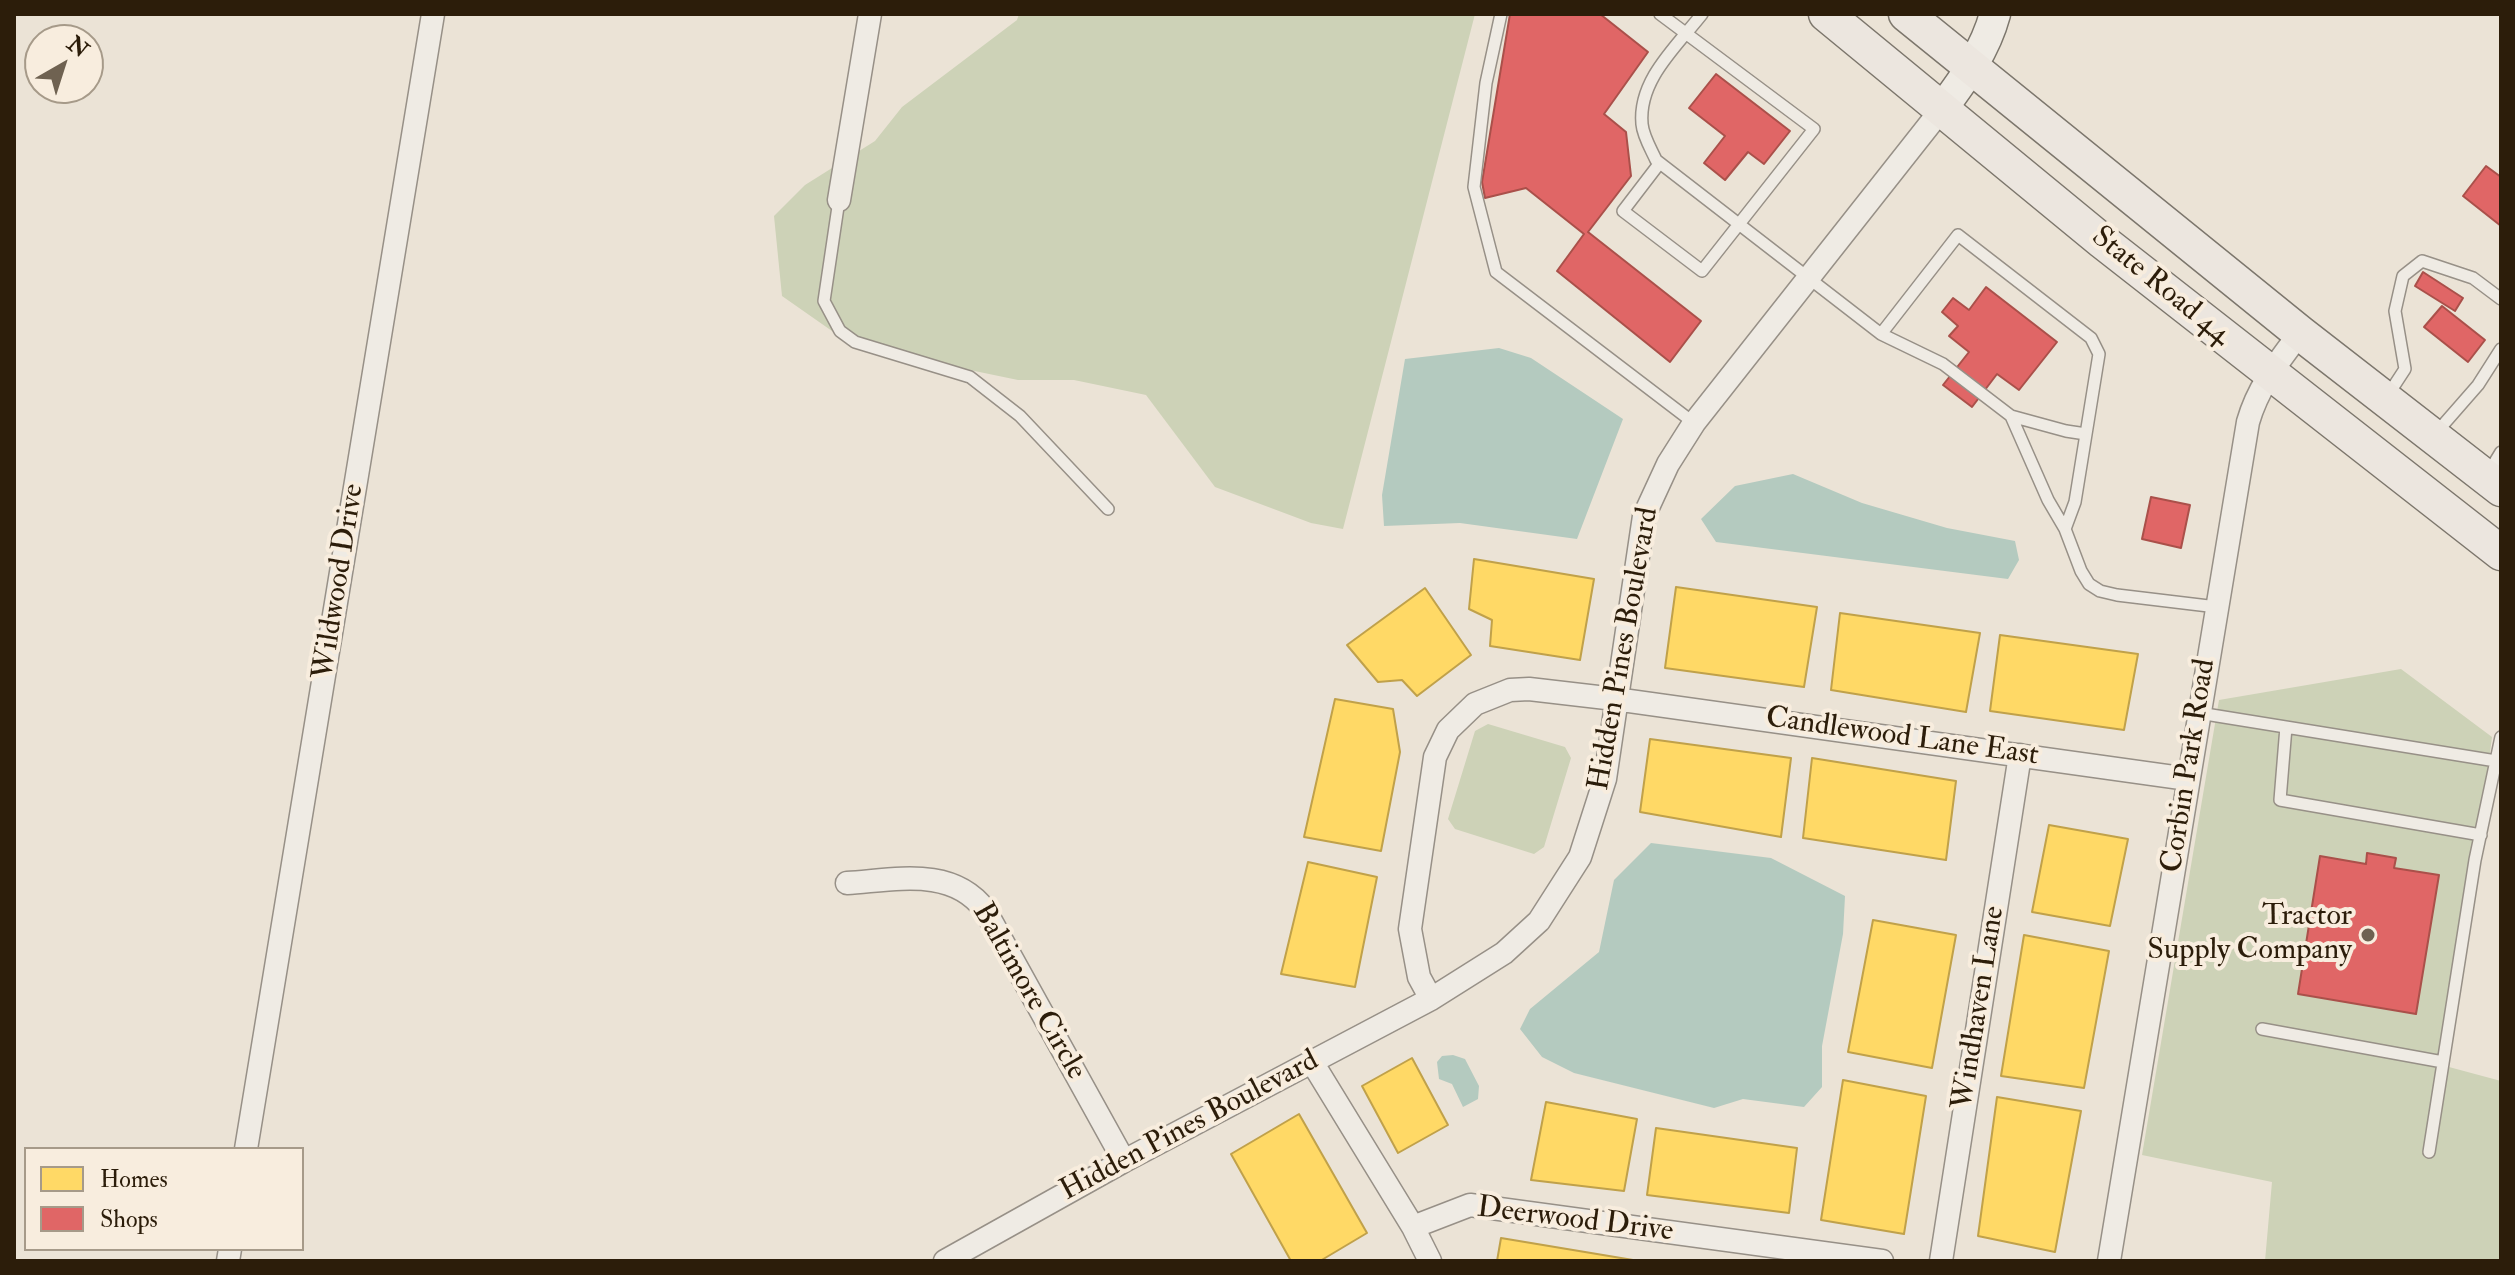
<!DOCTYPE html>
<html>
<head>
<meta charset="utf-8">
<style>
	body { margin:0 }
	#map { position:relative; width:2515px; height:1275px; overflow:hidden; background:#ebe3d6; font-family:"IM FELL Double Pica",serif }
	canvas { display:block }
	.frame { position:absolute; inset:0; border:16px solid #2c1d0a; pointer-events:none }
	.legend { position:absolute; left:24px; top:1147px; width:280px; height:104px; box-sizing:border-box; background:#f8edde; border:2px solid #a69a89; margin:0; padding:10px 14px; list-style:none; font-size:24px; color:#2c1d0a }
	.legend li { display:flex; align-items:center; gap:16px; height:40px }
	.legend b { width:40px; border:2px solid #a69a89 }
	.north { position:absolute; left:24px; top:24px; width:80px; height:80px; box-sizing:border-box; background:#f8edde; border:2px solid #a69a89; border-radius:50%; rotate:39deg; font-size:22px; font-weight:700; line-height:32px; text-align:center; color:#2c1d0a }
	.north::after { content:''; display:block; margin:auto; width:28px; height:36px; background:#6f6251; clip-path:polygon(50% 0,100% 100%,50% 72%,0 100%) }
</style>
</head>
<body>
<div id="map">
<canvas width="2515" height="1275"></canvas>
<div class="frame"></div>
<ul class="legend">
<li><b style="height:22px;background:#ffd966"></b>Homes</li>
<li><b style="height:22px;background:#e06666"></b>Shops</li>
</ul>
<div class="north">N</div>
</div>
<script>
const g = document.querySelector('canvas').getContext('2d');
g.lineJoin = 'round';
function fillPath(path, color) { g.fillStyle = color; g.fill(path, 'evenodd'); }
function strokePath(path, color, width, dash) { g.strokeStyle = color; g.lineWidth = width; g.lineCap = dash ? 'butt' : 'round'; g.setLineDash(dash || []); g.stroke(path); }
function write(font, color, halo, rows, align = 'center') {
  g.font = font + ' "IM FELL Double Pica",serif'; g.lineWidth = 8; g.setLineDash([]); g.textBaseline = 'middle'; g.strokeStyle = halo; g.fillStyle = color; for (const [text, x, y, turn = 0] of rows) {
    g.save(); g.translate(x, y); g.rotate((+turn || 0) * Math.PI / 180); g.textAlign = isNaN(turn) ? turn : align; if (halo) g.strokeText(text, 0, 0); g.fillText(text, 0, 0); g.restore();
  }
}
const green = new Path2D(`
	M1019 14H1475L1343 529 1311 523 1215 487 1146 395 1074 380H1018L888 353 832 331 782 296 774 216 805 185 875 141 902 107 1017 20Z
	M2401 669 2492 737 2449 1067 2501 1081V1261H2265L2272 1182 2142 1155 2219 700Z
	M1488 724 1565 747 1571 758 1544 847 1534 854 1455 829 1448 819 1475 731Z`);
const water = new Path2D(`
	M1499 348 1531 358 1623 419 1577 539 1460 523 1384 526 1382 495 1405 359Z
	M1793 474 1862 503 1947 528 2015 541 2019 560 2008 579 1716 542 1701 519 1735 486Z
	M1651 843 1771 858 1845 896 1843 934 1822 1046V1087L1804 1107 1743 1099 1714 1108 1574 1073 1542 1057 1520 1029 1530 1009 1599 952 1614 880Z
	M1453 1055 1465 1059 1479 1086 1478 1099 1463 1107 1452 1084 1439 1079 1437 1062 1442 1056Z`);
const homes = new Path2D(`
	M1474 559 1594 579 1580 660 1490 646 1492 620 1469 609Z
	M1676 587 1817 607 1804 687 1665 668Z
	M1425 588 1471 655 1417 696 1402 680 1378 682 1347 645Z
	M1840 613 1980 633 1966 712 1831 690Z
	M2000 635 2138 654 2124 730 1990 711Z
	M1335 699 1393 709 1400 752 1381 851 1304 837Z
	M1650 739 1791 758 1781 837 1640 812Z
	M1812 758 1956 781 1946 860 1803 838Z
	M2049 825 2128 839 2110 926 2032 912Z
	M1308 862 1377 877 1355 987 1281 974Z
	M1873 920 1956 935 1932 1068 1848 1052Z
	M2024 935 2109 951 2084 1088 2001 1076Z
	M1412 1058 1448 1125 1398 1153 1362 1086Z
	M1843 1080 1926 1096 1904 1234 1821 1220Z
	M1997 1097 2081 1111 2055 1252 1978 1236Z
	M1546 1102 1637 1119 1624 1191 1531 1180Z
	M1299 1114 1367 1233 1320 1261H1291L1231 1154Z
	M1656 1128 1797 1148 1789 1213 1647 1195Z
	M1501 1238 1639 1261H1497Z`);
const shops = new Path2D(`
	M1510 14H1600L1648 52 1604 114 1626 132 1631 176 1588 232 1701 321 1670 362 1557 271 1584 234 1526 188 1485 198 1482 182Z
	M1716 74 1790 131 1764 164 1748 152 1725 180 1704 163 1725 136 1689 108Z
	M2486 166 2501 177V226L2463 196Z
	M2423 272 2463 298 2455 311 2415 286Z
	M1986 287 2057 342 2019 390 1997 374 1972 407 1943 385 1969 352 1949 336 1958 326 1942 312 1953 298 1969 310Z
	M2442 306 2485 340 2468 362 2424 327Z
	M2151 497 2190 505 2181 548 2142 539Z
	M2367 853 2396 858 2394 868 2439 875 2416 1014 2298 994 2320 856 2366 864Z`);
const lane = new Path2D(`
	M1501 14 1486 83 1474 187 1496 272 1694 423
	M1702 14C1677 46 1638 80 1642 124 1643 136 1651 149 1656 160L1881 334 1943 364 2011 416 2066 431 2086 434
	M1659 164 1623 211 1702 271 1814 129 1660 14
	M839 200 824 301 840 331 855 342 970 377 1020 416 1108 509
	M1881 334 1958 235 2091 338 2099 354 2075 502 2065 529
	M2388 395 2405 369 2395 311 2403 276 2422 261 2473 278 2501 299
	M2011 416 2048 500 2065 529 2081 571 2089 584 2100 591 2117 595 2217 607
	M2436 433 2478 385 2501 349
	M2487 475 2501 452
	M2199 713 2496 761
	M2286 727 2280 800 2481 835
	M2262 1029 2443 1062
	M2429 1152 2475 860 2501 737`);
const street = new Path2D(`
	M839 200 870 14
	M847 883C895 880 952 866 985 910L1124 1161
	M1431 999 1419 977 1410 929 1435 757 1448 730 1475 704 1510 690 1529 689 1615 699 2188 779
	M1312 1062 1413 1227 1430 1261
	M246 1149 433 14
	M1413 1227 1470 1205 1882 1261
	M228 1261 230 1249
	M945 1261 1124 1161 1431 999 1504 953 1539 921 1580 857 1605 779 1644 516 1668 464 1694 423 1941 110
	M1941 1261 2020 755
	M2109 1261 2248 422C2258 387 2278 362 2300 333`);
const secondary = new Path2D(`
	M1941 110C1964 79 1985 51 1995 14`);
const primary = new Path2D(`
	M1826 14 2102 241 2501 553
	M1906 14 2300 333 2501 489`);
const markers = [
	[2368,935,8,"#6f6251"]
];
const streetNames = [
	["State Road 44",2160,287,39],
	["Wildwood Drive",340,582,-81],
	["Hidden Pines Boulevard",1625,649,-80],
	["Candlewood Lane East",1902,738,8],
	["Corbin Park Road",2190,766,-81],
	["Baltimore Circle",1028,992,60],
	["Windhaven Lane",1980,1008,-81],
	["Hidden Pines Boulevard",1190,1127,-28],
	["Deerwood Drive",1575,1221,7]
];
const poiNames = [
	["Tractor",2352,918],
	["Supply Company",2352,952]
];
fillPath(green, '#cdd2b7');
fillPath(water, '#b4cabf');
fillPath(homes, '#ffd966');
strokePath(homes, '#c0a14a', 2);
fillPath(shops, '#e06666');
strokePath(shops, '#aa504a', 2);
strokePath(lane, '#979087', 14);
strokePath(street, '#979087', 25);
strokePath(secondary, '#7c766c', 33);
strokePath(primary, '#7c766c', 37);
strokePath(lane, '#efebe4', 11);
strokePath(street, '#efebe4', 22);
strokePath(secondary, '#efebe4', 30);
strokePath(primary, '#ece6df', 34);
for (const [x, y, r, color] of markers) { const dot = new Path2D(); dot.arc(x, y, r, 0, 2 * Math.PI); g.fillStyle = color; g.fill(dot); strokePath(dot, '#f8edde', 3); }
write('30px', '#2c1d0a', '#f8edde', streetNames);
write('30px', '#2c1d0a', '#f8edde', poiNames, 'right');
</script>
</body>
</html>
